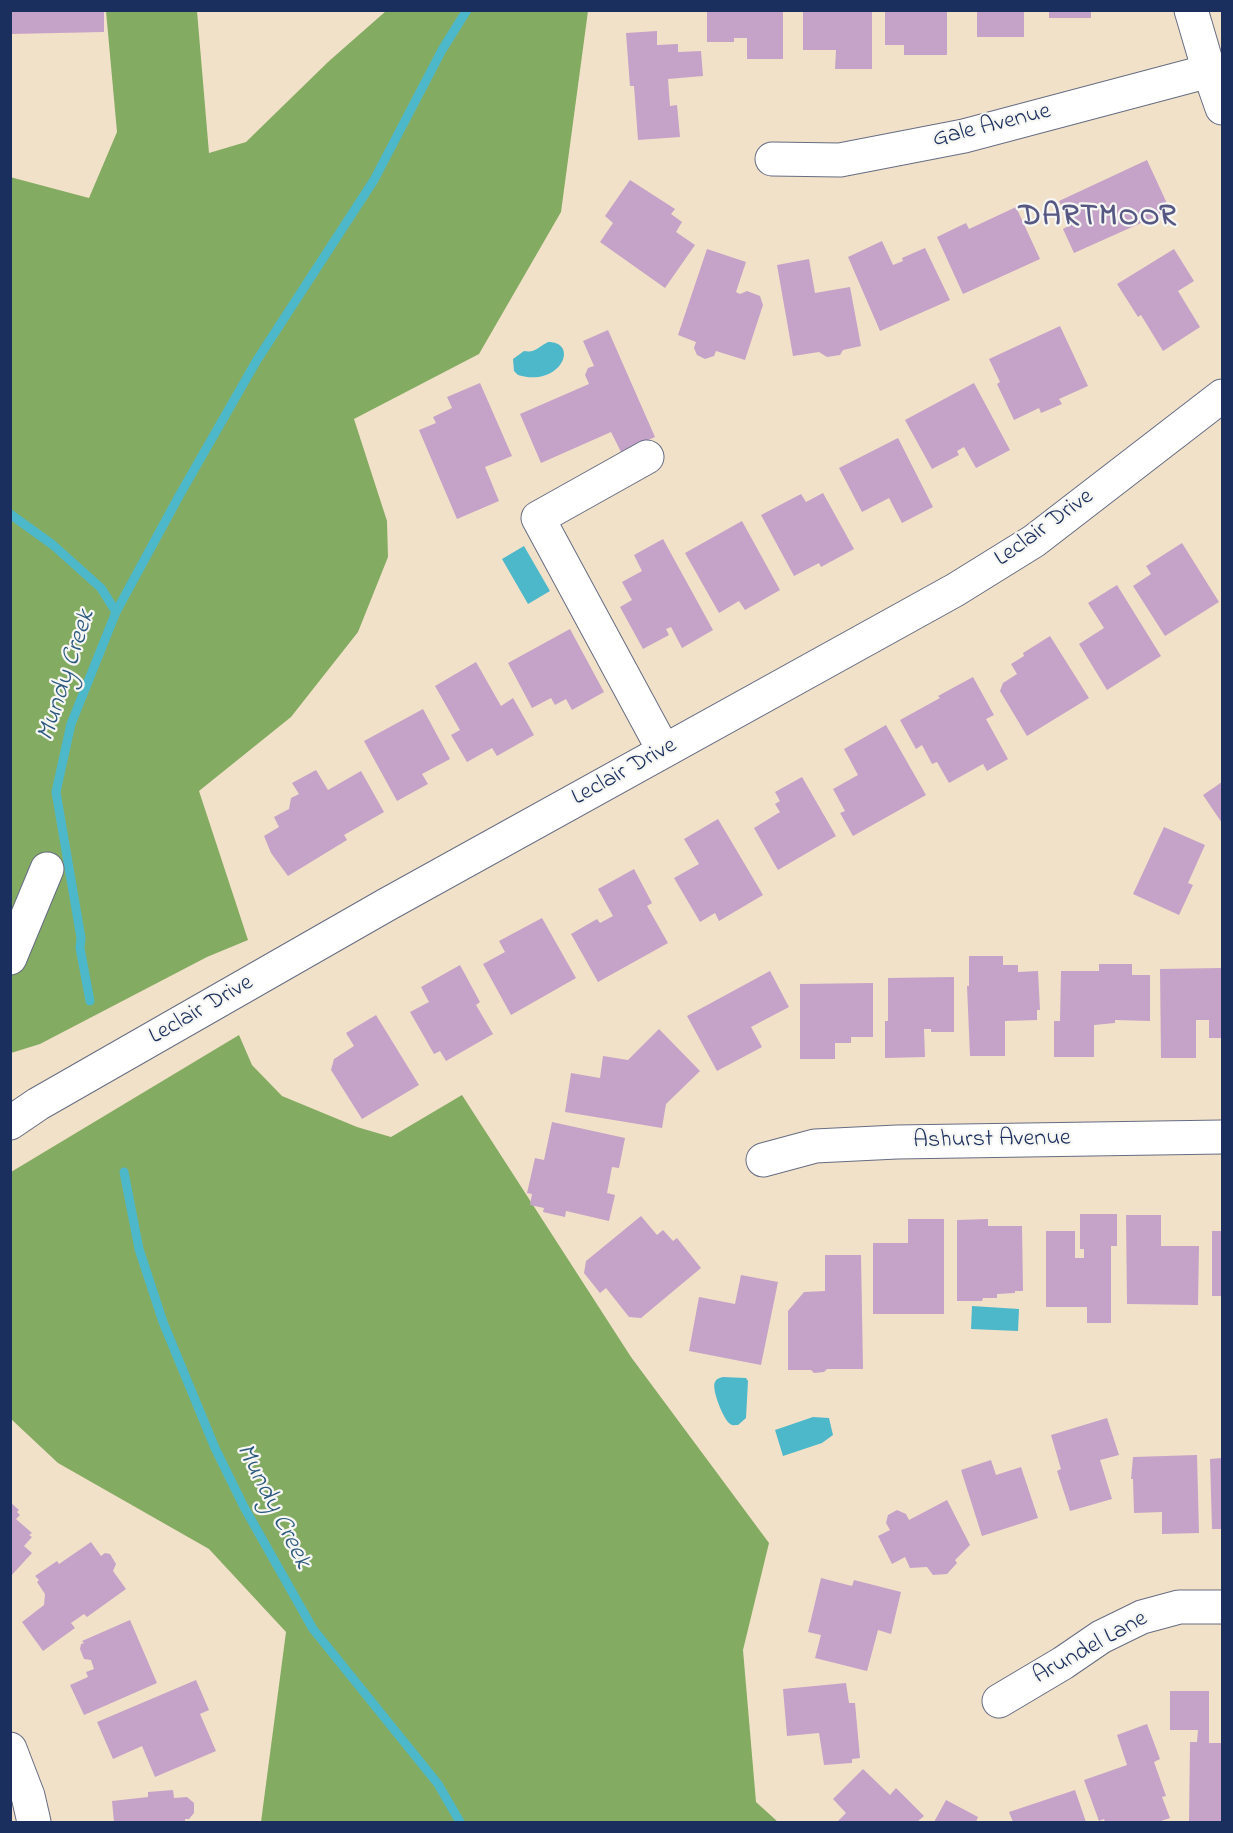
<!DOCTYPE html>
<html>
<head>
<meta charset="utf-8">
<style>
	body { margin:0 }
	#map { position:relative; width:1233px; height:1833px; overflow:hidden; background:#f2e1c9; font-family:"Indie Flower",sans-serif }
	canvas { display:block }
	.frame { position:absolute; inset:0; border:12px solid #1b2f5e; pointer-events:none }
</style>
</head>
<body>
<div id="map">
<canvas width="1233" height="1833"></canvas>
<div class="frame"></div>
</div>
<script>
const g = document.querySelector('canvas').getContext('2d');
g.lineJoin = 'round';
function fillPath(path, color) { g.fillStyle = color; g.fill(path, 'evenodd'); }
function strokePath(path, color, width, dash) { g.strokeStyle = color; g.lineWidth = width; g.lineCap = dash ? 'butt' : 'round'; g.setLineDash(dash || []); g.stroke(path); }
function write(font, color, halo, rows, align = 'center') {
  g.font = font + ' "Indie Flower",sans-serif'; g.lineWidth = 4.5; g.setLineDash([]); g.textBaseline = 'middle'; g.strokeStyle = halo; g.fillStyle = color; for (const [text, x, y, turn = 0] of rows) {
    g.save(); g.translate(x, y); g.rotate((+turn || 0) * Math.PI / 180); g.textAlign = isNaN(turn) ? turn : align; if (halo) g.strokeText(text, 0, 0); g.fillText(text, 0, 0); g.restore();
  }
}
const forest = new Path2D(`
	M106 11H197L209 153 246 142 328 62 386 11H588L561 212 479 354 354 419 387 521 388 557 358 632 291 717 199 791 248 940 207 957 40 1044 11 1053 10 177 89 198 117 132Z
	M239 1035 252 1065 282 1096 357 1127 391 1137 462 1095 631 1357 769 1543 743 1650 756 1802 778 1822H261L286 1632 209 1549 58 1463 11 1419V1172Z`);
const water = new Path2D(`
	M548 342C580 342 561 388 518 375L514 371 513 359 524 351C536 353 538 347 548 342Z
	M524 546 550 591 528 604 502 559Z
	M972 1306 1019 1309 1018 1331 971 1329Z
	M723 1377 746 1378 748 1381 746 1418 738 1425C733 1425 732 1426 729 1423 723 1418 711 1388 715 1382 716 1379 719 1378 723 1377Z
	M813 1417 829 1418 833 1435 822 1443 783 1456 775 1430Z`);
const stream = new Path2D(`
	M10 514 53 545 101 588 116 612
	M90 1001 80 948 81 938 56 792 71 724 116 612 179 496 257 360 374 180 442 50 467 10
	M124 1172 139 1249 163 1322 215 1448 244 1507 313 1629 438 1784 460 1822`);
const building = new Path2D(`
	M10 10H104V32L10 34Z
	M707 10H783V59H747V38H734V42H707Z
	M803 10H872V69H835L836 50H803Z
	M885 10H947V55H904V45H885Z
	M977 10H1024V37H977Z
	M1049 10H1091V18H1049Z
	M657 31V45L678 44V52L701 51 703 76 668 79 670 106 677 105 680 137 638 140 634 86H630L626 33Z
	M1147 160 1170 210 1074 253 1063 229 1070 225 1059 201Z
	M630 180 675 209 671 214 682 222 676 232 695 245 665 288 600 242 613 223 605 216Z
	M1016 207 1040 259 963 294 937 237 966 223 969 229Z
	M882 241 893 265 903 261 902 258 925 248 950 300 880 331 848 257Z
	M707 249 746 262 736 292 740 294 747 291 760 296 763 305 745 360 716 351 714 356 705 359 697 355 694 348 696 342 678 335Z
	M1174 249 1194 281 1178 291 1200 327 1163 351 1141 315 1138 317 1117 284Z
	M809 259 815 293 850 287 861 346 843 350 840 355 827 357 819 352 793 356 777 265Z
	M1060 326 1088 386 1059 399 1062 404 1041 413 1039 408 1014 420 997 384 1000 382 989 359Z
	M608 330 655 437 621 452 611 432 541 463 520 414 589 384 585 375 588 368 594 366 583 341Z
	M480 383 512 456 485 467 499 501 457 519 419 430 436 423 433 417 452 408 447 397Z
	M974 383 1010 450 976 468 964 447 957 451 959 455 932 469 905 420Z
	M898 438 933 507 902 523 889 498 862 512 839 468Z
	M823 493 854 549 821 567 819 563 794 576 761 515 801 494 806 502Z
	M742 521 780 590 745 610 739 601 719 613 685 553Z
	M663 539 713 630 682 648 671 627 666 629 669 635 643 649 620 607 632 600 622 582 642 571 634 555Z
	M1182 543 1219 602 1165 636 1133 586 1151 574 1146 566Z
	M1117 585 1161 656 1107 690 1079 644 1104 628 1088 603Z
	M570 629 604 692 572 710 566 699 555 705 551 698 532 708 508 663Z
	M1050 636 1089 698 1027 736 1000 691 1003 683 1017 674 1011 664 1024 656 1023 653Z
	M476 662 501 706 513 698 534 735 497 756 492 748 467 762 451 735 460 730 435 686Z
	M973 677 994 715 986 719 1008 759 987 771 983 764 949 783 937 762 932 764 922 745 916 749 900 720 940 698 938 696Z
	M423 709 450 759 422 774 428 784 397 801 364 741Z
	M886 725 926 795 853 836 840 813 845 811 833 789 858 775 844 749Z
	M316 770 328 790 361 771 384 812 344 835 347 840 288 876 271 853 264 836 279 827 274 817 289 809 291 798 299 794 292 783Z
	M802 777 836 836 778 870 754 828 780 812 775 804 780 801 775 792Z
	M1222 782V823L1203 795Z
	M718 819 763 895 719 921 715 913 700 922 674 878 699 864 684 839Z
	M1164 827 1205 845 1188 883 1193 885 1179 915 1133 894Z
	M634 869 652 903 647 906 668 943 598 982 571 934 597 919 600 923 613 916 598 889Z
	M542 918 576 978 511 1015 483 964 505 952 499 941Z
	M969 956H1003V965H1018V972L1038 971 1040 1010H1037V1020L1005 1021V1056H970L967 986H969Z
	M1099 964H1132V975H1150V1021L1115 1020V1023L1094 1025V1057H1054V1021H1060L1061 971H1099Z
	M460 965 480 1002 476 1005 493 1034 446 1061 440 1051 434 1054 410 1012 429 1002 421 987Z
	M1222 968V1038H1209V1020H1196V1058H1161L1160 969Z
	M770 971 789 1007 751 1027 762 1047 717 1071 687 1016Z
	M954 977V1032H931V1029H924L925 1057 885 1058V1021H888V978Z
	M873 983V1037H851V1043H835V1059H800V984Z
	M376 1015 419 1085 362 1119 331 1070 334 1059 354 1046 346 1033Z
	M659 1029 700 1071 666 1104 662 1128 565 1112 571 1073 600 1078 603 1056 628 1060Z
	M552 1122 625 1138 619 1168 612 1167 607 1193 615 1195 609 1221 566 1211 565 1217 543 1212 544 1208 530 1205 532 1194 527 1193 535 1158 544 1160Z
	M1080 1214H1117V1246H1111V1323H1087V1307H1046V1231H1075V1258H1084V1249H1080Z
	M1126 1215H1161V1246H1199L1198 1305 1127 1304Z
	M641 1216 657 1235 663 1230 673 1241 677 1238 701 1268 641 1318 629 1317 606 1288 600 1293 584 1273 586 1261Z
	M908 1219H944V1314H873V1243H908Z
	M988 1219V1226H1022L1023 1291H1015V1293L997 1294V1298H983L982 1301H957V1220Z
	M1212 1231H1222V1296H1212Z
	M825 1255H861L863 1369H827L824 1372 814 1373 811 1370H788V1311L804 1292 825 1291Z
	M741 1275 778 1282 761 1365 689 1351 699 1297 735 1304Z
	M1107 1418 1119 1455 1100 1460 1112 1499 1070 1511 1057 1471 1061 1469 1051 1435Z
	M1197 1455 1199 1533 1162 1534V1512L1134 1513 1133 1479H1131L1133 1457Z
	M1222 1458V1529H1212L1210 1459Z
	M991 1460 996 1475 1021 1467 1038 1518 982 1536 961 1470Z
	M947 1500 970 1545 955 1560 957 1563 947 1574 933 1575 927 1567 910 1568 905 1557 892 1564 878 1536 890 1530 886 1523 888 1515 897 1510 906 1514 909 1520Z
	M10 1502 19 1510 17 1512 20 1515 16 1519 32 1533 29 1535 32 1537 24 1546 32 1553 10 1577Z
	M91 1542 101 1556 105 1553 110 1554 116 1564 113 1571 126 1589 87 1617 84 1614 71 1623 75 1628 43 1651 22 1622 44 1605 45 1594 37 1582 39 1580 35 1576 57 1561 59 1564Z
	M821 1578 852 1586 854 1580 901 1592 891 1634 878 1630 867 1671 815 1658 821 1635 808 1632Z
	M130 1620 157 1683 84 1715 70 1685 88 1677 86 1672 94 1669 91 1660 84 1659 80 1649 81 1644 84 1643 82 1641Z
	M196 1680 209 1710 200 1714 216 1751 155 1777 142 1746 113 1759 97 1722Z
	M846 1683 849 1703H855L860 1758 852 1759V1763L824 1765 819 1733 787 1736 783 1689Z
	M1170 1691H1209V1743H1222V1822H1189L1190 1742H1197L1198 1730H1170Z
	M1147 1724 1160 1759 1154 1762 1166 1796 1162 1797 1170 1818 1158 1822H1105L1104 1819 1099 1821 1084 1780 1127 1765 1117 1735Z
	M863 1769 890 1795 896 1788 924 1816 917 1822H837L846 1813 833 1799Z
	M173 1790 174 1798 187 1797 194 1803V1813L189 1819H185V1822H114L112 1801 148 1797V1792Z
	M1075 1790 1086 1822H1013L1009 1812Z
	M946 1800 978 1817 976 1822H934Z`);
const minor = new Path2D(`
	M1191 10 1209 71 1222 108
	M772 159 840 160 964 136 1209 71
	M647 457 538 518 664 751
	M10 958 47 869
	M10 1123 38 1104 386 905 955 590 1034 541 1222 396
	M763 1160 815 1146 897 1142 1222 1137
	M999 1701 1063 1663 1101 1637 1142 1617 1179 1607H1222
	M10 1749 28 1796 34 1822`);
const streetNames = [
	["Gale Avenue",992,127,-14],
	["Leclair Drive",1045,529,-36],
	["Leclair Drive",625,773,-29],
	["Leclair Drive",202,1011,-30],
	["Ashurst Avenue",992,1141,-1],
	["Arundel Lane",1091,1649,-29]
];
const waterNames = [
	["Mundy Creek",68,676,-72],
	["Mundy Creek",272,1507,63]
];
const districtNames = [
	["DARTMOOR",1098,219]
];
fillPath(forest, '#84ab62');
fillPath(water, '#4eb8cb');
strokePath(stream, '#4eb8cb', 9);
fillPath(building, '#c5a2c7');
strokePath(minor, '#666d83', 35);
strokePath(minor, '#fff', 33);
write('24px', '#1b2f5e', '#f6f6f2', streetNames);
write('italic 26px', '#2a587f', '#f6f6f2', waterNames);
g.letterSpacing = '1.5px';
write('bold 30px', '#565783', '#f6f6f2', districtNames);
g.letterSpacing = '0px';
</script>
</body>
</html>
